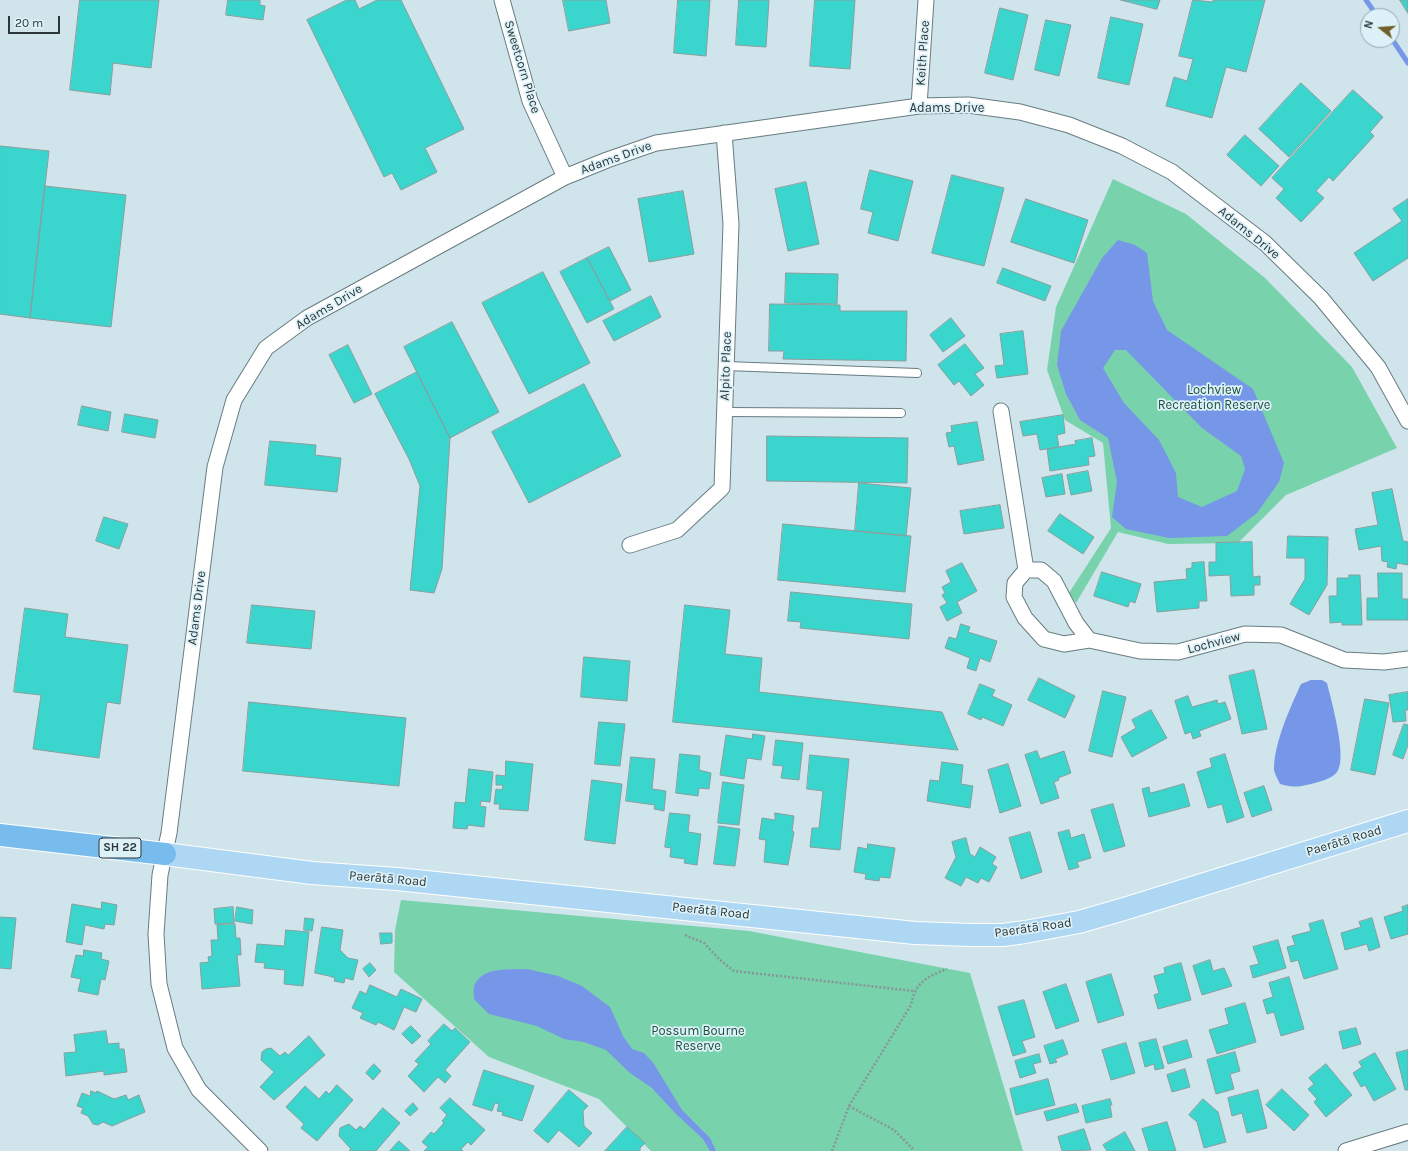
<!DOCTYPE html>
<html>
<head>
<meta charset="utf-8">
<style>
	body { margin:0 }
	#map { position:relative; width:1408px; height:1151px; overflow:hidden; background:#cfe5eb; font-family:Karla,sans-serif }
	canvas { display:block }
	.north { position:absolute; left:1360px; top:8px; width:40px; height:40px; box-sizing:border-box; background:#dcf2f8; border:1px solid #96a7ac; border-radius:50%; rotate:287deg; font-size:11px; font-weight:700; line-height:16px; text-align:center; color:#2d3639 }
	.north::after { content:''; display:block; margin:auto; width:14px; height:18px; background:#705e2c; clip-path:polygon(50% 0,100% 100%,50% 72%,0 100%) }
	.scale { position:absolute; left:8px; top:16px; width:52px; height:18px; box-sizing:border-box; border:2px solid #2d3639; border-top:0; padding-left:5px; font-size:12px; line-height:14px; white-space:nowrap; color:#2d3639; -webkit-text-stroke:3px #dcf2f8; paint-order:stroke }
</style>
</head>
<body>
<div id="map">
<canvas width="1408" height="1151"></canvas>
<div class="north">N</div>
<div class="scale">20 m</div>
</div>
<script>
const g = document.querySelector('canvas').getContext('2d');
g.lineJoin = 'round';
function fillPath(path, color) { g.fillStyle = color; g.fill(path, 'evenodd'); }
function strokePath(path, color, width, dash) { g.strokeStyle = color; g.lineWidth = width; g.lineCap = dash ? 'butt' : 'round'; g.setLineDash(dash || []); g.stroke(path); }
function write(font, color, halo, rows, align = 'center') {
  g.font = font + ' Karla,sans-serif'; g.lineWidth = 3.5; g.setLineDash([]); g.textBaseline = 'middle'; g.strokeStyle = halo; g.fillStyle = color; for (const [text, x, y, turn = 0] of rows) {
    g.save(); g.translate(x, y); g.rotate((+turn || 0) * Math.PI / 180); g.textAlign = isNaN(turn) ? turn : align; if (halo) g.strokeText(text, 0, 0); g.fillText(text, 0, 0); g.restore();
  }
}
const green = new Path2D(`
	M1113 179 1186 214 1265 278 1352 367 1397 448 1286 495 1238 543 1168 544 1118 532 1076 603 1069 593 1111 528 1103 443 1065 420 1047 370 1056 307Z
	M401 900 749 931 970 973 1023 1151H651L599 1099 489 1057 394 972 395 930Z`);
const water = new Path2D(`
	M1118 240 1135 245 1147 253 1153 301 1167 330 1253 389 1284 463 1279 482 1257 513 1227 536 1169 538 1126 529 1112 517 1117 482 1108 438 1080 420 1066 394 1057 365 1061 331 1102 258ZM1115 350H1126L1202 428 1241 456 1245 469 1237 491 1202 507 1178 497 1176 473 1159 440 1124 403 1103 368Z
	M1311 680H1322L1327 683C1331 700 1348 758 1337 772 1333 778 1322 781 1315 783 1299 787 1296 788 1280 784 1278 779 1273 772 1274 767 1275 741 1290 708 1301 684Z
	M527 969 558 976 582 986 610 1007 623 1036 632 1049 644 1053 654 1064 682 1110 710 1138 716 1151H710L703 1139 676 1114 652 1088 630 1073 606 1050 584 1042 564 1039 537 1026 489 1014 474 999C474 994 473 988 475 984 484 966 511 970 527 969Z`);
const stream = new Path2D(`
	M1366 0 1377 16
	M1392 39 1408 63`);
const building = new Path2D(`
	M80 0H159L151 68 113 63 110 95 70 90Z
	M228 0H260V5L265 6 263 20 226 15Z
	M347 0H355L359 9 377 0H401L464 129 425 148 437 172 401 190 392 173 384 177 307 20Z
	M563 0H606L610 23 569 31Z
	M678 0H710L706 56 674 53Z
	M739 0H769L766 47 736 45Z
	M815 0H855L850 69 810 66Z
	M1121 0H1160L1157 9Z
	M1193 0 1213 2V0H1265L1246 72 1226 67 1212 118 1166 106 1174 77 1187 81 1193 59 1179 56Z
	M1400 0H1408V13Z
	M1000 8 1028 15 1013 80 985 73Z
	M1111 17 1143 24 1129 85 1098 78Z
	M1046 20 1071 25 1059 76 1035 70Z
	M1301 83 1331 111 1289 157 1259 129Z
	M1353 90 1383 117 1370 132 1374 136 1333 181 1329 177 1316 191 1324 198 1301 222 1276 198 1284 189 1272 178Z
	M1245 135 1279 166 1261 186 1227 155Z
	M0 146 49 151 30 318 0 314Z
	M870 170 913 181 898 241 868 233 873 212 861 209Z
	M952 175 1004 188 984 266 932 253Z
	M806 182 819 244 788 251 775 189Z
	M45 186 126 195 111 327 30 318Z
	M683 191 694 254 649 262 638 199Z
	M1026 199 1088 220 1074 263 1011 242Z
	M1408 199V258L1373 281 1354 253 1402 221 1393 209Z
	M609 247 631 290 610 301 587 258Z
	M587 258 614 309 587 323 560 272Z
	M1003 268 1051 286 1045 301 997 283Z
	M543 272 590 363 529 394 482 303Z
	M786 273 838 274 837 304 785 303Z
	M651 296 661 317 614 341 603 321Z
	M770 304 840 305V311H907L906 361 783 359 784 351H769Z
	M951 318 965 336 943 352 930 335Z
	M452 322 499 412 450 438 404 347Z
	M1023 331 1028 374 997 378 995 366 1004 365 1000 334Z
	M965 344 984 368 975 374 984 385 971 396 959 381 954 385 938 365Z
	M348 345 372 394 354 403 329 355Z
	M417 372 450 438 442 569 434 593 410 590 420 486 409 459 375 394Z
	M584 384 621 456 529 503 492 432Z
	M82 406 111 412 108 431 78 425Z
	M125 414 158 420 155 438 122 432Z
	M1063 415 1065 433 1057 435 1059 447 1040 450 1037 434 1023 436 1020 422Z
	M977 422 984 460 958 465 954 446 949 447 946 433 952 432 951 426Z
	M767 436 908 438 907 483 767 481Z
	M1092 438 1095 456 1088 457 1089 465 1050 471 1047 449 1076 444 1075 441Z
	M270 441 316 445 315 455 341 458 337 492 265 485Z
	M1088 471 1092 491 1071 495 1067 475Z
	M1062 474 1065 494 1046 497 1042 478Z
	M859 483 911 488 906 536 855 531Z
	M1392 489 1403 541 1408 542V565L1397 563 1396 569 1387 567 1388 562 1382 561 1381 546 1359 550 1355 529 1378 525 1372 493Z
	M1000 505 1004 528 964 534 960 511Z
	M1060 514 1094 537 1083 554 1048 531Z
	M104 517 128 524 119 549 96 541Z
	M783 524 911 536 905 592 778 580Z
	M1288 536 1328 537 1327 585 1309 615 1290 604 1305 579V558H1287Z
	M1252 542 1253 577 1260 576V585H1254V595L1231 596 1230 575 1209 576V562H1216V543Z
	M1204 562 1207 601H1199V608L1157 612 1154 582 1187 579 1186 569 1192 568V563Z
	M962 563 977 591 957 602 962 613 947 621 940 607 947 603 942 595 945 593 942 587 951 582 946 571Z
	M1102 572 1141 584 1135 603 1130 601 1128 607 1094 596Z
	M1378 573H1402V599H1408V620H1367V598H1378Z
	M1349 575H1360L1362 625H1342V622L1330 623 1329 596H1337V578H1349Z
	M791 592 912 604 909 639 800 628 801 622 788 621Z
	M252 605 315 611 311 649 247 643Z
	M685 605 730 610 725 654 762 658 759 692 942 712 958 750 673 722Z
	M25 608 68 614 65 637 128 645 120 704 107 702 99 758 33 749 41 695 14 692Z
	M961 624 970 627 968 632 997 641 990 662 980 658 976 671 967 668 970 658 945 648 949 637 956 639Z
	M584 657 630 661 627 701 581 697Z
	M1254 670 1267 729 1242 734 1229 676Z
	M1039 678 1075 696 1065 718 1028 700Z
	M980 684 995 690 992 696 1012 705 1003 726 982 717 981 720 968 714Z
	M1103 691 1126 697 1112 757 1089 751Z
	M1408 692V710H1405L1406 721 1393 722 1389 695Z
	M1188 696 1192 707 1217 700 1218 704 1225 702 1231 719 1199 731 1201 736 1193 739 1191 732 1185 734 1175 701Z
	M1365 699 1389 703 1375 775 1351 770Z
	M249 702 406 718 399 786 243 771Z
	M1151 710 1167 738 1132 757 1121 737 1136 728 1132 720Z
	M599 722 625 724 620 766 595 764Z
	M1404 724 1408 725V745L1403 759 1393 755Z
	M753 734 765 736 761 760 747 758 744 779 720 775 726 735 752 739Z
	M776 740 803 743 799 780 781 778 783 766 773 765Z
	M1037 751 1040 759 1064 751 1071 773 1058 778 1059 780 1054 782 1059 798 1041 804 1025 755Z
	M680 754 700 756 699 770 711 773 709 789 699 788 698 796 676 793Z
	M1225 754 1244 817 1227 823 1222 804 1208 808 1197 772 1212 767 1210 759Z
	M810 755 849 759 840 850 810 847 812 828H819L823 791 807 789Z
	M631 757 655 759 652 789 666 791 664 811 654 809 655 805 626 801Z
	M506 761 533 764 528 811 499 809 500 804H494L496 789 502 790 503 785H496V775L505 776Z
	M942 762 963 765 961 784 973 786 970 808 927 801 930 780 939 781Z
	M1008 764 1021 806 1000 813 988 770Z
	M469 769 493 772 490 802 481 801 480 806 486 807 484 827 468 825 467 829 453 828 455 802 465 803Z
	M592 780 622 784 615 844 585 840Z
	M723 782 744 785 739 825 718 823Z
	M1184 784 1190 806 1149 817 1142 789 1149 787 1150 793Z
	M1264 786 1272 810 1252 817 1244 793Z
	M1113 804 1125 846 1104 852 1091 810Z
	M670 813 690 815 688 832 701 834 697 865 684 863 685 859 670 857 671 848 665 847Z
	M775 813 794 816 792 831 794 832 788 865 764 862 766 840 759 839 762 818 775 820Z
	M719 826 740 829 735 866 714 864Z
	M1069 830 1071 838 1084 834 1091 858 1077 862 1079 867 1069 870 1058 833Z
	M1030 832 1042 872 1021 879 1009 838Z
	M966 838 970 854 975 857 980 847 996 857 992 864 997 867 989 882 981 878 978 883 966 877 961 886 945 878 956 857 952 842Z
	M868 844 895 848 890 878 880 877 879 881 865 879 866 874 854 872 858 847 867 849Z
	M102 902 117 905 114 925 105 924 104 929 85 925 82 945 66 942 72 904 101 909Z
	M1408 905V934L1391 939 1384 917 1403 911 1402 907Z
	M233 907 234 923 215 924 214 909Z
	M237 907 253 910 252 924 235 921Z
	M0 917 16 918 11 969 0 968Z
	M305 918 314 919 312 931 304 930Z
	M1372 918 1380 947 1369 951 1367 944 1345 950 1341 933 1361 927 1359 922Z
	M1323 920 1338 969 1304 979 1298 960 1291 962 1287 947 1295 945 1292 936 1311 931 1309 924Z
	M235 924 236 938H240L241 955H237L240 986 202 989 200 963 209 962 208 957 212 956 211 940H218L217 925Z
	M322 927 343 930 340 950 348 958 358 960 353 980 345 978 344 983 334 981 335 978 329 976 315 973Z
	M286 930 309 932 303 986 284 984 285 970 264 968 265 963 255 962 257 944 284 946Z
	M380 933H392V943L381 944Z
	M1278 940 1286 968 1253 978 1250 966 1259 964 1253 947Z
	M84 950 102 953 101 959 109 961 105 980 101 979 98 995 78 991 81 979 71 977 76 955 83 956Z
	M1210 960 1213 971 1224 968 1232 986 1202 995 1193 966Z
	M370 963 376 970 369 977 363 969Z
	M1181 963 1191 1000 1158 1009 1154 995 1159 993 1154 976 1165 973 1164 968Z
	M1111 974 1124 1015 1098 1023 1086 982Z
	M1289 977 1304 1029 1281 1036 1274 1012 1267 1014 1263 1000 1273 997 1269 983Z
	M1066 984 1079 1021 1056 1029 1043 992Z
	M370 985 397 997 401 989 422 999 416 1012 404 1007 394 1030 378 1022 376 1025 360 1018 363 1013 352 1008 360 991 366 994Z
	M1024 1000 1035 1037 1022 1041 1026 1052 1013 1056 998 1007Z
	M1245 1003 1256 1042 1217 1054 1209 1030 1229 1024 1225 1009Z
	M444 1024 452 1031 455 1028 470 1042 445 1070 451 1076 445 1083 438 1077 424 1092 408 1076 419 1064 415 1061 431 1044 428 1041Z
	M411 1026 421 1036 412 1044 402 1034Z
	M1356 1028 1361 1044 1343 1049 1339 1032Z
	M106 1031 108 1044 119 1043V1049H124L127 1072 104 1075V1071L66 1076 64 1053 76 1052 74 1035Z
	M309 1036 325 1055 274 1100 260 1087 274 1072 261 1060 262 1052 266 1049 271 1048 280 1056 285 1052 288 1055Z
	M1156 1039 1164 1068 1155 1070 1154 1064 1145 1067 1139 1043Z
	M1063 1040 1068 1054 1055 1059 1057 1062 1050 1064 1044 1046Z
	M1187 1040 1192 1057 1168 1064 1163 1047Z
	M1126 1043 1135 1073 1111 1080 1102 1050Z
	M1408 1050V1090H1405L1396 1053Z
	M1235 1052 1240 1071 1230 1074 1234 1089 1216 1094 1207 1060Z
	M1375 1053 1396 1089 1374 1101 1365 1085 1361 1087 1353 1073 1362 1067 1359 1062Z
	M1039 1054 1041 1062 1033 1064 1036 1073 1020 1078 1015 1061Z
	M374 1064 381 1071 373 1080 366 1073Z
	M1326 1064 1352 1095 1326 1117 1314 1102 1317 1099 1308 1089 1314 1084 1309 1078Z
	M1185 1069 1190 1087 1172 1092 1167 1075Z
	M484 1070 534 1086 522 1121 502 1115 503 1112 497 1111 499 1104 495 1103 492 1111 473 1105Z
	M1048 1079 1055 1105 1016 1115 1010 1089Z
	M337 1085 353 1100 317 1141 301 1128 304 1124 286 1107 305 1086 319 1099 326 1091 329 1094Z
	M1282 1089 1309 1115 1294 1131 1266 1105Z
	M569 1090 588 1106 583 1111 584 1126 592 1133 579 1147 559 1130 548 1143 534 1131Z
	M1258 1090 1267 1128 1247 1133 1242 1113 1232 1116 1228 1098Z
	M91 1091 96 1093 97 1091 114 1099 126 1095 128 1100 139 1095 145 1112 112 1126 103 1122 98 1125 93 1124 88 1116 81 1113 83 1108 77 1106 82 1093 90 1096Z
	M450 1098 485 1130 471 1145 468 1142 461 1149 463 1151H424L428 1147 422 1142 431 1132 434 1134 444 1123 442 1121 447 1115 440 1108Z
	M1110 1099 1112 1105H1110L1112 1117 1086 1123 1082 1106Z
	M1203 1099 1218 1112 1226 1142 1204 1148 1197 1122 1189 1115Z
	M413 1103 418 1109 410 1116 405 1111Z
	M1076 1104 1079 1112 1047 1121 1044 1112Z
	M383 1108 400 1123 376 1151H349L351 1149 339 1136 340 1128 349 1124 356 1130 360 1126 364 1129Z
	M1167 1122 1176 1151H1149L1142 1129Z
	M627 1127 645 1143 640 1148V1151H605Z
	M1084 1129 1091 1150 1062 1151 1058 1137Z
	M1125 1132 1135 1151H1107L1103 1145Z
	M399 1141 410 1151H390Z`);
const path = new Path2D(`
	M685 935 704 943 720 960 734 971 914 991
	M849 1106 894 1130 913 1149
	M832 1151 849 1106 911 1005C915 983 926 977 947 969`);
const lane = new Path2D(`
	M726 366 917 373
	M725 412 901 413`);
const street = new Path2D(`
	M502 0 530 101 565 177
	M919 106 926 0
	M1001 411 1026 570
	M630 545 677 530 722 488 731 224 724 133
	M1089 640 1076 623 1054 581 1041 570H1026L1015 583 1014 597 1025 618 1044 639 1064 644 1089 640 1140 651 1178 652 1245 634 1281 635 1344 660 1384 662 1408 659
	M260 1151 199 1090 175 1048 159 984 156 934 160 875 169 833 215 467 234 400 266 348 307 318 565 177 607 160 656 143 919 106 968 105 1020 112 1069 125 1122 146 1172 172 1265 243 1321 298 1378 367 1408 421
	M1346 1151 1408 1132`);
const primary = new Path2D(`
	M165 854 312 873 397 879 915 933 970 935H1003L1025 932 1079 922 1124 909 1408 821`);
const highway = new Path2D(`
	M0 835 165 854`);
const shields = [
	[120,848,42]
];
const shieldNames = [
	["SH 22",120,848]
];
const streetNames = [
	["Keith Place",923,53,-86],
	["Sweetcorn Place",522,67,73],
	["Adams Drive",947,108],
	["Adams Drive",616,158,-20],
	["Adams Drive",1249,233,39],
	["Adams Drive",329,307,-31],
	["Alpito Place",726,366,-88],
	["Adams Drive",197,608,-83],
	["Lochview",1214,643,-15],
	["Paerātā Road",1344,841,-17],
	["Paerātā Road",388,879,5],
	["Paerātā Road",711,911,6],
	["Paerātā Road",1033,928,-8]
];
const parkNames = [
	["Lochview",1214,390],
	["Recreation Reserve",1214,405],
	["Possum Bourne",698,1031],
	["Reserve",698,1046]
];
fillPath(green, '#78d2ac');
fillPath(water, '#7697e8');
strokePath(stream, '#7697e8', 5);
fillPath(building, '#3ad6ce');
strokePath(building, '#889e9d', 1);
strokePath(lane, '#687c81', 10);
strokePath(street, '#687c81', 17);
strokePath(primary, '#fff', 24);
strokePath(highway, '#fff', 24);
strokePath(path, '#86969a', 2.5, [2, 2]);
strokePath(lane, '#fff', 8);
strokePath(street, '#fff', 15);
strokePath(primary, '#aed7f4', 22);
strokePath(highway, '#78bced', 22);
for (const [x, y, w] of shields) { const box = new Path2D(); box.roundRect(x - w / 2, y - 10, w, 20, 3); g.fillStyle = '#dcf2f8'; g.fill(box); strokePath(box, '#2d3639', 1); }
write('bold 12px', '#2d3639', null, shieldNames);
write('13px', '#2d3639', '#dcf2f8', streetNames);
write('13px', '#1d4e3b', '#dcf2f8', parkNames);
</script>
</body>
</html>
